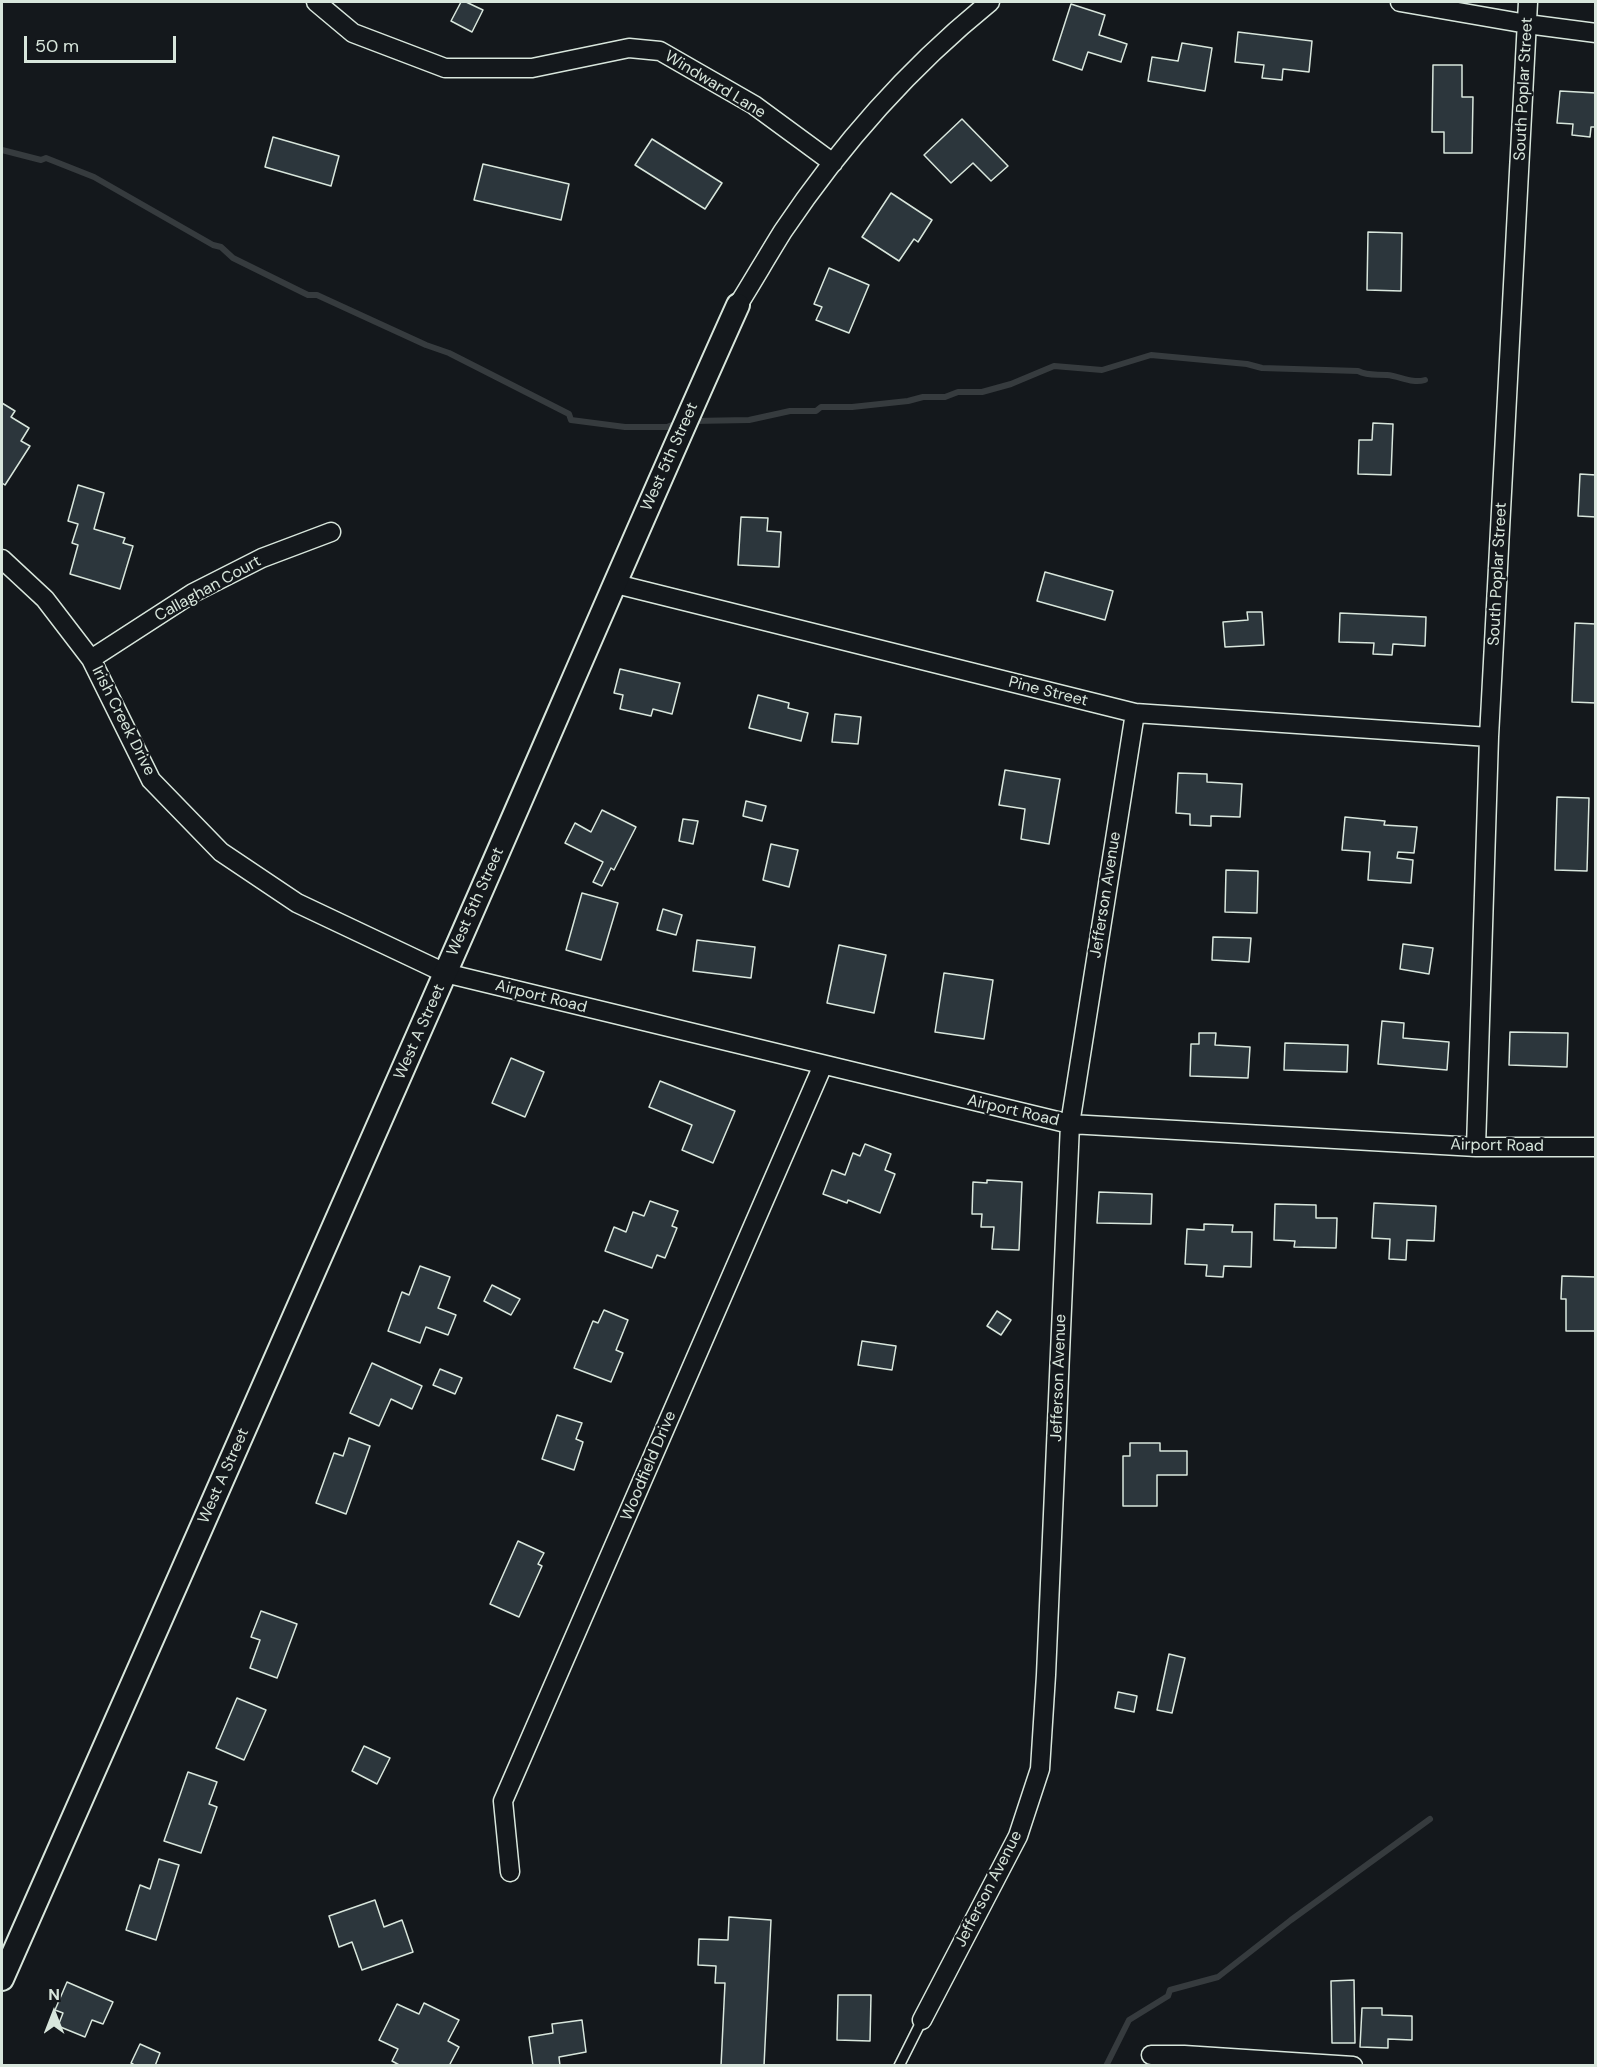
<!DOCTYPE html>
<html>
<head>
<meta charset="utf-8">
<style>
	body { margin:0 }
	#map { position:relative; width:1597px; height:2067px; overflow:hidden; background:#14181c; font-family:"DM Sans",sans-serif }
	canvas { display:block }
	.frame { position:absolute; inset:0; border:3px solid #d8e6dc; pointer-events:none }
	.north { position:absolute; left:24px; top:1983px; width:60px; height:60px; -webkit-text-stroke:4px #14181c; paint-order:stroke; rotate:0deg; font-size:16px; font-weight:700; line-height:24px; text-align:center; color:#d8e6dc }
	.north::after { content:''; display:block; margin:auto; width:21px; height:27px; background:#d8e6dc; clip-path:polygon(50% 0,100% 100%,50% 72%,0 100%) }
	.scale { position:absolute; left:24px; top:36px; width:152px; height:27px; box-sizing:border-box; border:3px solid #d8e6dc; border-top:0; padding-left:8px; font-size:18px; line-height:21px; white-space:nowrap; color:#d8e6dc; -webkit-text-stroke:4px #14181c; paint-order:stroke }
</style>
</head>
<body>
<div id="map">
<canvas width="1597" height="2067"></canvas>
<div class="frame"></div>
<div class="north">N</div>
<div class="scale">50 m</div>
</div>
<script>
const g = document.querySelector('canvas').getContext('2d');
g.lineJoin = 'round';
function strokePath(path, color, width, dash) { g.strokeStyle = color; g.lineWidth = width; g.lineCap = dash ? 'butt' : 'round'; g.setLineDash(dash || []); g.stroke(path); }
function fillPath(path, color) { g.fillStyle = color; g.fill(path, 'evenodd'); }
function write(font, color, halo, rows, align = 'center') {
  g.font = font + ' "DM Sans",sans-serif'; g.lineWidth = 4.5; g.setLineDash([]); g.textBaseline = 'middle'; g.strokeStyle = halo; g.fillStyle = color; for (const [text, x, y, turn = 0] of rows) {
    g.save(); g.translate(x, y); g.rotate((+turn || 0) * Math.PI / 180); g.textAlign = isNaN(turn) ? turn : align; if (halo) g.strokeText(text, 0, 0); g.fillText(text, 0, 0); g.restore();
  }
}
const stream = new Path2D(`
	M2 150 41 160 46 158 94 177 213 245 221 247 233 258 308 295H317L426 345 449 353 569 414 571 420 625 427H667L680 422
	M693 421 749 420 790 411H816L821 407H852L908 401 923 397H945L958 392H982L1011 384 1054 366 1102 370 1151 355 1247 364 1262 368 1358 371C1368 376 1376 374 1387 375 1400 376 1412 384 1425 380
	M1106 2066 1129 2020 1168 1996 1170 1990 1218 1977 1291 1920 1430 1819`);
const building = new Path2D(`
	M461 2H466L483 10 472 32 451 21Z
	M1071 4 1105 15 1099 35 1127 44 1121 62 1088 52 1082 70 1053 60Z
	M1238 32 1312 41 1309 72 1283 69 1282 80 1262 78 1264 65 1235 62Z
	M1182 43 1212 48 1205 91 1148 81 1152 57 1178 61Z
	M1433 65H1462V97H1473L1472 153H1444V132H1432Z
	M1560 91 1596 93V127H1591L1590 137 1572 135 1573 124 1557 123Z
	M962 119 1008 166 991 181 973 163 951 183 924 155Z
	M273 137 339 156 331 186 265 167Z
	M652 139 722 183 705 209 635 165Z
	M483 164 569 184 561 220 474 200Z
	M891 193 932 220 918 242 914 239 899 261 862 237Z
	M1368 232 1402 233 1401 291 1367 290Z
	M829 268 869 285 849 333 816 320 822 307 814 304Z
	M2 403 15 411 11 417 29 428 21 441 30 446 5 485 2 483Z
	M1373 423 1393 424 1391 475 1358 474 1359 440H1372Z
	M1580 474 1596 475V517L1578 516Z
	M78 485 104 493 94 529 125 538 123 543 133 546 120 589 70 574 78 545 72 543 78 524 68 521Z
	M741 517 768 518 767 531 781 532 779 567 738 565Z
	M1045 572 1113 591 1105 620 1037 601Z
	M1247 612H1262L1264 645 1225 647 1223 622 1248 620Z
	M1340 613 1426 617 1425 646 1393 644 1392 655 1373 654 1374 643 1339 642Z
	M1575 623 1596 624V703L1572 702Z
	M620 669 680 683 672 714 653 709 651 716 620 709 623 695 614 693Z
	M758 695 789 703 788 708 808 713 801 741 749 728Z
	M835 714 861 717 858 744 832 742Z
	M1005 770 1060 779 1049 844 1021 839 1025 809 999 805Z
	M1178 773 1207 774V782L1242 784 1240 817 1211 816V826L1190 825V814L1176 813Z
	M1557 797 1589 798 1587 871 1555 870Z
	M746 801 766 806 762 821 743 816Z
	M602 810 636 827 614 870 611 868 602 886 593 882 603 862 565 843 575 823 591 832Z
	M1345 817 1385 821 1384 825 1417 827 1414 853 1398 852 1397 858 1413 860 1411 883 1368 880 1370 852 1342 850Z
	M683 819 698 821 693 844 679 841Z
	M771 844 798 850 789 887 763 880Z
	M1226 870 1258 871 1257 913 1225 912Z
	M582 893 618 903 601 960 566 950Z
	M663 909 682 915 676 935 657 930Z
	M1213 937 1251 938 1249 962 1212 960Z
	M697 940 755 947 751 978 693 971Z
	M1403 944 1433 948 1429 974 1400 969Z
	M839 945 886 955 874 1013 827 1003Z
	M944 973 993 980 984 1039 935 1032Z
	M1382 1021 1404 1023 1403 1038 1449 1042 1447 1070 1378 1064Z
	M1510 1032 1568 1033 1567 1067 1509 1065Z
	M1199 1033H1216L1215 1045 1250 1047 1248 1078 1190 1076 1191 1044H1199Z
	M1285 1043 1348 1045 1347 1072 1284 1070Z
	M511 1058 544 1072 525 1117 492 1103Z
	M660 1081 735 1111 713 1163 682 1150 692 1125 649 1107Z
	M865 1144 891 1154 885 1170 895 1174 880 1213 848 1200 847 1203 823 1194 832 1170 845 1175 853 1153 860 1156Z
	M987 1180 1022 1182 1019 1250 992 1249 994 1227H981L982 1214H972L973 1182 987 1183Z
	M1099 1192 1152 1194 1151 1224 1097 1223Z
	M650 1201 678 1211 672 1226 677 1228 665 1258 657 1255 652 1268 605 1251 614 1227 626 1232 633 1212 644 1216Z
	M1374 1203 1436 1206 1434 1241 1407 1240 1406 1260 1389 1259 1390 1239 1372 1238Z
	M1275 1204 1316 1205V1218H1337L1336 1248 1294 1247 1295 1241 1274 1240Z
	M1204 1224 1233 1225 1232 1232H1252L1251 1267 1224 1266 1223 1277 1206 1276 1207 1265 1185 1264 1187 1229 1204 1230Z
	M420 1266 450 1277 438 1308 456 1315 448 1335 426 1327 420 1343 388 1331 402 1292 409 1295Z
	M1562 1276 1596 1277V1331H1566V1299H1561Z
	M492 1285 520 1299 511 1315 484 1301Z
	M604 1310 628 1320 616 1350 623 1353 611 1382 574 1368 593 1321 598 1323Z
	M997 1311 1011 1320 1001 1335 987 1326Z
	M862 1341 896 1346 892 1370 858 1365Z
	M372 1363 422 1386 412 1409 391 1399 379 1426 350 1413Z
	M440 1369 462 1378 455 1394 433 1385Z
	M557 1415 582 1423 576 1439 583 1442 574 1470 542 1459Z
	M349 1438 370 1446 346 1514 316 1503 334 1453 343 1456Z
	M1130 1443H1160V1451H1187V1475H1157V1506H1123V1456H1130Z
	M518 1541 544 1553 538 1564 542 1566 519 1617 490 1604Z
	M261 1611 297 1624 277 1678 250 1668 260 1640 251 1637Z
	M1169 1654 1185 1658 1172 1713 1157 1710Z
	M1118 1692 1137 1696 1134 1712 1115 1708Z
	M237 1698 266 1710 244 1760 216 1748Z
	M364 1746 390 1758 377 1784 352 1771Z
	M188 1772 217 1782 209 1804 217 1807 201 1853 164 1841Z
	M159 1859 179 1865 156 1940 126 1930 140 1885 150 1889Z
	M375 1900 384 1927 402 1920 413 1952 362 1970 352 1942 339 1947 329 1916Z
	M729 1917 771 1920 764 2066H721L725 1983H715L716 1966 698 1965 699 1939 728 1940Z
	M1354 1980 1355 2043H1332L1331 1981Z
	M67 1982 113 2002 103 2024 92 2020 85 2037 58 2026 63 2013 55 2010Z
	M838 1995H871L870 2041 837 2040Z
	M424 2003 459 2020 448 2041 459 2047 449 2066H401L392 2061 398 2049 379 2040 397 2004 419 2014Z
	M1362 2008H1382V2015L1412 2016V2040L1388 2039V2048L1360 2047Z
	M582 2020 586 2052 559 2057 560 2066H533L529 2037 553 2033 552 2024Z
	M140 2044 160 2053 155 2066H136L131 2063Z`);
const service = new Path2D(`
	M899 2066 922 2020`);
const minor = new Path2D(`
	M316 2 353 33 445 68H532L629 48 660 51 754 105 833 163
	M1400 2 1527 24 1596 33
	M738 305C753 281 768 255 783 231 840 146 911 66 990 2
	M2 559 45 599 91 659 151 780 221 852 297 903 445 973 1070 1124 1476 1147H1596
	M616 584 1135 713 1489 737
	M91 659 193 593 262 558 331 532
	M1476 1147 1489 737 1528 2
	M510 1872 503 1801 823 1065
	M922 2020 1018 1836 1040 1769 1046 1675 1070 1124 1135 713
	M1151 2055H1184L1353 2066`);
const tertiary = new Path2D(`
	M2 1979C153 1637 304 1296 454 953 549 737 641 520 738 305`);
const streetNames = [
	["Windward Lane",715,85,31],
	["South Poplar Street",1524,89,-87],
	["West 5th Street",670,457,-66],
	["South Poplar Street",1498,574,-87],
	["Callaghan Court",208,589,-29],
	["Pine Street",1048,692,14],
	["Irish Creek Drive",123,721,63],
	["Jefferson Avenue",1106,895,-81],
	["West 5th Street",476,902,-66],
	["Airport Road",541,997,14],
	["West A Street",420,1032,-66],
	["Airport Road",1013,1111,13],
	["Airport Road",1497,1146,1],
	["Jefferson Avenue",1059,1378,-88],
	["Woodfield Drive",649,1466,-67],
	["West A Street",224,1476,-66],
	["Jefferson Avenue",989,1889,-63]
];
strokePath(stream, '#363b3e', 6);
fillPath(building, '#2c363c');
strokePath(building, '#d8e6dc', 1.5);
strokePath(service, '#d8e6dc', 12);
strokePath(minor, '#d8e6dc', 21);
strokePath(tertiary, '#d8e6dc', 26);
strokePath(service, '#14181c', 9);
strokePath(minor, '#14181c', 18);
strokePath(tertiary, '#14181c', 22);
write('16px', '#d8e6dc', '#14181c', streetNames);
</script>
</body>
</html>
